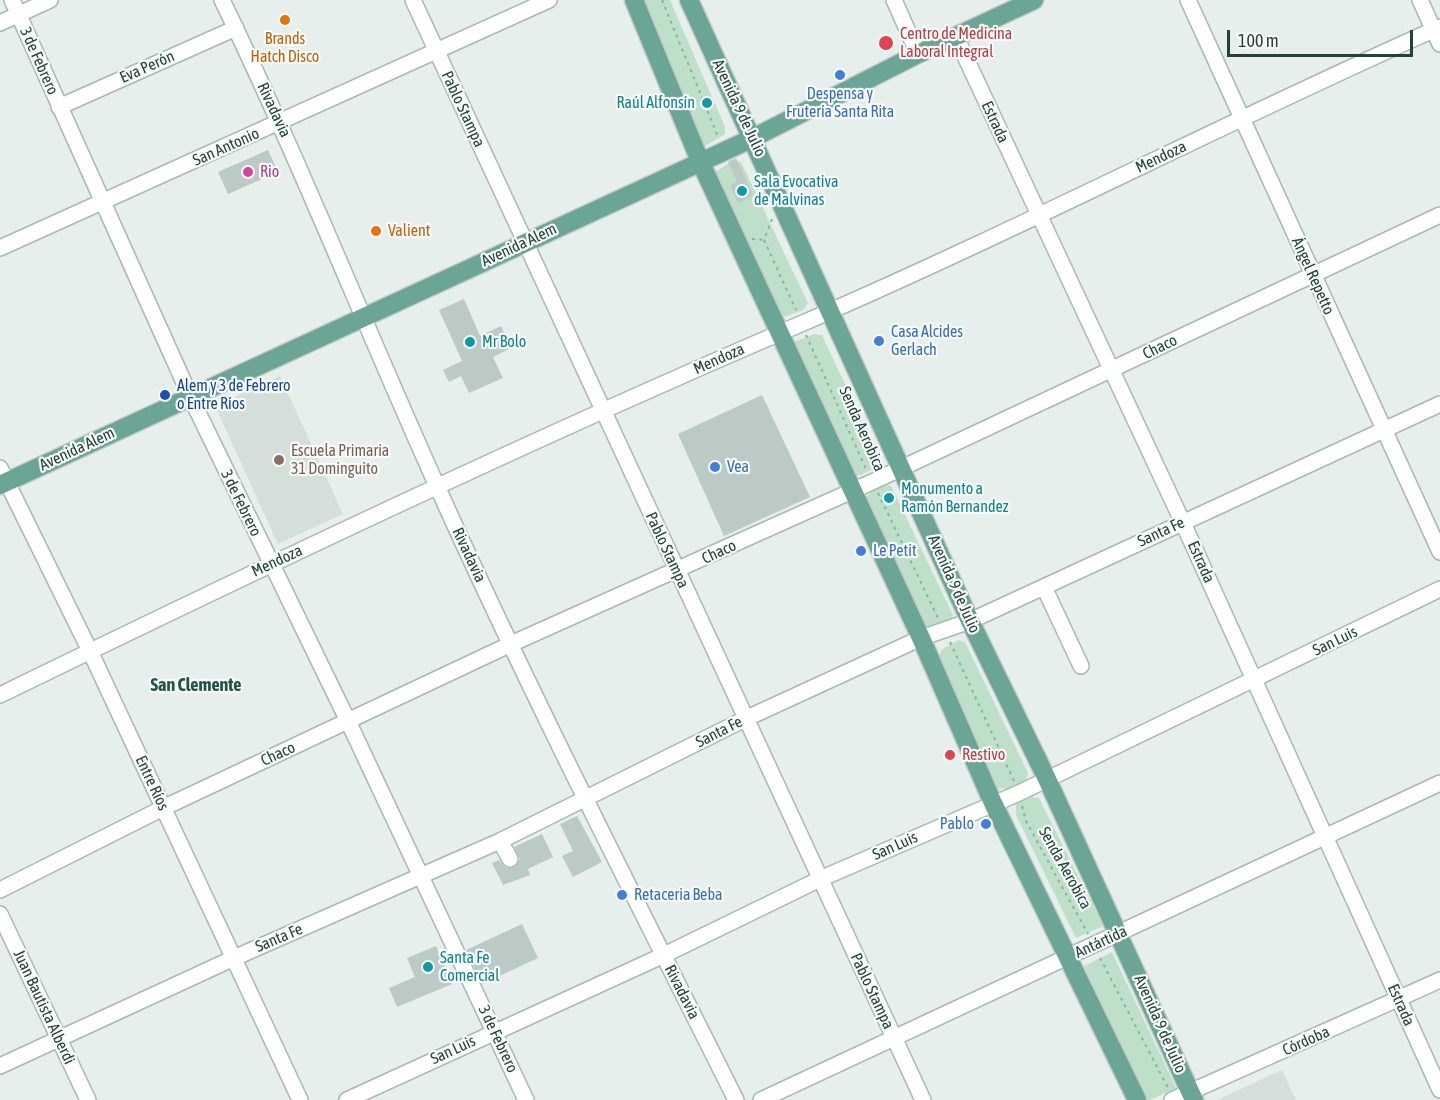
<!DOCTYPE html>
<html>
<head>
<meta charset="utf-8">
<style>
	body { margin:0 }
	#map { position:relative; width:1440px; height:1100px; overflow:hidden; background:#e6efeb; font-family:"Asap Condensed",sans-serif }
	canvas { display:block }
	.scale { position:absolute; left:1227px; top:30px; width:186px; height:27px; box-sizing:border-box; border:3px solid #24423a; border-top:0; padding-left:8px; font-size:18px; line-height:21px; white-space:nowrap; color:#24423a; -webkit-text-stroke:4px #f7fbf9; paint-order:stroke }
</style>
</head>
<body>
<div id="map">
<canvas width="1440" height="1100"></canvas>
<div class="scale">100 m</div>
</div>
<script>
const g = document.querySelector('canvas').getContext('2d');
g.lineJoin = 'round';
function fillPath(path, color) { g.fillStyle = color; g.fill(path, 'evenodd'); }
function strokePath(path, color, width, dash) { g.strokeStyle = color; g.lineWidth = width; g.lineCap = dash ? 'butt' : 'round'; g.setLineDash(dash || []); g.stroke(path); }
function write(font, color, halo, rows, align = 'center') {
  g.font = font + ' "Asap Condensed",sans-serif'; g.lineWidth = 4.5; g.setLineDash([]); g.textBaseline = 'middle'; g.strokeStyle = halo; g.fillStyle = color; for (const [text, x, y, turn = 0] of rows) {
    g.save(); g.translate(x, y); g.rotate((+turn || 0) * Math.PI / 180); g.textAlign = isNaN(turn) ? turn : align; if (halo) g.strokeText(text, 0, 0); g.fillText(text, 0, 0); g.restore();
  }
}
const built = new Path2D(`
	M280 376 343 514 278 544 215 406Z
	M1282 1070 1296 1100H1217Z`);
const green = new Path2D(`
	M643 0H670L725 127V134L705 146 698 142Z
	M733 161 741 162 808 303 803 310 784 317 778 313 715 172Z
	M814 334 822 335 879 457 876 467 861 475 850 474 795 349 794 342Z
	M886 485 891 486 953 615 949 625 937 629H921L866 500 871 490Z
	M958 640 965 642 1028 773 1026 781 1007 789 998 788 939 659 941 650Z
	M1032 797 1039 798 1103 926 1076 938 1016 815V803Z
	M1112 952 1176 1088 1150 1100H1147L1084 966Z`);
const building = new Path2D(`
	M268 150 278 172 228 194 218 172Z
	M736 158 753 196 738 203 730 185 737 182 728 162Z
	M464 299 480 336 501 326 511 348 493 357 503 378 469 393 461 376 449 382 443 370 462 361 439 310Z
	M762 395 810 497 724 536 678 434Z
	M577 816 602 862 573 877 562 856 573 851 560 824Z
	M542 834 553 857 528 869 530 875 503 885 492 863 499 860 506 868 515 867 520 859 514 847Z
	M522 924 538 958 482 984 466 950Z
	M436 946 452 984 397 1007 389 988 415 977 407 958Z`);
const path = new Path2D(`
	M662 0 719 139
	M772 219 764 240 796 310
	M752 239 764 240
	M806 335 866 469
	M878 493 938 618
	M950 642 1014 781
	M1022 806 1026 821 1088 934
	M1100 958 1168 1088`);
const minor = new Path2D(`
	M12 0 191 398 348 721 526 1100
	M222 0C299 159 364 324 437 486 530 693 634 896 736 1100
	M413 0 923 1100
	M894 0 918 54
	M1188 0 1440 552
	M1420 0 1440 44
	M0 23 50 0
	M956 37 1183 523 1440 1090
	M59 107 236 28
	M0 248 549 0
	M0 468 90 651 300 1100
	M1044 587 1081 666
	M0 695C265 566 532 439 803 323 1018 230 1226 122 1440 27
	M500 841 510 859
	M0 890 163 808 511 644 872 482 1440 215
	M0 914 88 1100
	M0 1066 234 958 500 841 745 719 921 638 970 621 1440 404
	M347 1100 664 955 820 879 1019 793 1440 589
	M761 1100 1440 783
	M1172 1100 1440 980`);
const major = new Path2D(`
	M634 0 700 161 921 638 993 803 1137 1100
	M689 0 970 621 1047 779 1194 1100
	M0 485 753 138 918 54 1034 0`);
const markers = [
	[285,20,6,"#e8710a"],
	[886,43,8,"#e0444e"],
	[840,75,6,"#3f7fe0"],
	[707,103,6,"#0f9aa8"],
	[248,172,6,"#d1479c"],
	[742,191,6,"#0f9aa8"],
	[376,231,6,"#e8710a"],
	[879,341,6,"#3f7fe0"],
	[470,342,6,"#0f9aa8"],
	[165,395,6,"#1a4fb4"],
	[279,460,6,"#8d6e63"],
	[715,467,6,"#3f7fe0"],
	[889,498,6,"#0f9aa8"],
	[861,551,6,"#3f7fe0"],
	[950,755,6,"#e0444e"],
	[986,824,6,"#3f7fe0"],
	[622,895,6,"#3f7fe0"],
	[428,967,6,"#0f9aa8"]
];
const healthNames = [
	["Centro de Medicina",900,34],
	["Laboral Integral",900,52],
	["Restivo",962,755]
];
const foodNames = [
	["Brands",285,39],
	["Hatch Disco",285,57],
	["Valient",388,231,"left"]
];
const streetNames = [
	["3 de Febrero",39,61,66],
	["Eva Perón",147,67,-24],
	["Avenida 9 de Julio",739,108,65],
	["Pablo Stampa",463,109,65],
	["Rivadavia",274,110,65],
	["Estrada",995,122,65],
	["San Antonio",226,147,-24],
	["Mendoza",1161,157,-25],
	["Avenida Alem",519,245,-25],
	["Ángel Repetto",1313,276,66],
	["Chaco",1160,347,-26],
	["Mendoza",719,359,-24],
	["Senda Aerobica",862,429,66],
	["Avenida Alem",77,449,-25],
	["3 de Febrero",241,503,64],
	["Santa Fe",1161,532,-25],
	["Pablo Stampa",667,550,65],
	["Chaco",719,552,-25],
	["Rivadavia",469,555,65],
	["Mendoza",277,561,-25],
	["Estrada",1201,562,66],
	["Avenida 9 de Julio",954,584,66],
	["San Luis",1335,641,-26],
	["Santa Fe",719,732,-27],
	["Chaco",278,754,-25],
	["Entre Ríos",152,783,65],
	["San Luis",895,846,-24],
	["Senda Aerobica",1065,868,61],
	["Santa Fe",279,938,-23],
	["Antártida",1101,942,-25],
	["Pablo Stampa",872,991,65],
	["Rivadavia",682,992,63],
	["Estrada",1401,1005,66],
	["Juan Bautista Alberdi",44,1007,65],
	["Avenida 9 de Julio",1160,1024,66],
	["3 de Febrero",498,1039,65],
	["Córdoba",1306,1041,-24],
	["San Luis",453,1050,-25]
];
const shopNames = [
	["Despensa y",840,94,"center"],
	["Frutería Santa Rita",840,112,"center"],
	["Casa Alcides",891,332],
	["Gerlach",891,350],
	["Vea",727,467],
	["Le Petit",873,551],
	["Pablo",974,824,"right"],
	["Retaceria Beba",634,895]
];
const cultureNames = [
	["Raúl Alfonsín",695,103,"right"],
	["Sala Evocativa",754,182],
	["de Malvinas",754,200],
	["Mr Bolo",482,342],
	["Monumento a",901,489],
	["Ramón Bernandez",901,507],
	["Santa Fe",440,958],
	["Comercial",440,976]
];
const hotelNames = [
	["Rio",260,172]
];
const transitNames = [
	["Alem y 3 de Febrero",177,386],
	["o Entre Ríos",177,404]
];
const educationNames = [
	["Escuela Primaria",291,451],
	["31 Dominguito",291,469]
];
const neighbourhoodNames = [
	["San Clemente",196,685]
];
fillPath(built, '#d4dfda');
fillPath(green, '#bfe0c8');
fillPath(building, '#bbcac4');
strokePath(minor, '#a8b8b2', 18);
strokePath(major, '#c2cac8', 21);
strokePath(path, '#86b3a5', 2, [3, 4.5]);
strokePath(minor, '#fff', 15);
strokePath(major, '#6aa596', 18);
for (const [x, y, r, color] of markers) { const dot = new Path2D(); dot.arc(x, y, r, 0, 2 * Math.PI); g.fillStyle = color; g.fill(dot); strokePath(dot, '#f7fbf9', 2); }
write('16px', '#be3a42', '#f7fbf9', healthNames, 'left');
write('16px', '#c56008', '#f7fbf9', foodNames);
write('16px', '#24423a', '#f7fbf9', streetNames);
write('16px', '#366cbe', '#f7fbf9', shopNames, 'left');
write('16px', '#0d838f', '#f7fbf9', cultureNames, 'left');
write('16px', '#b23c85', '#f7fbf9', hotelNames, 'left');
write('16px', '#164399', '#f7fbf9', transitNames, 'left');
write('16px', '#785e54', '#f7fbf9', educationNames, 'left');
write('bold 18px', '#1f5548', '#f7fbf9', neighbourhoodNames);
</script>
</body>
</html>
